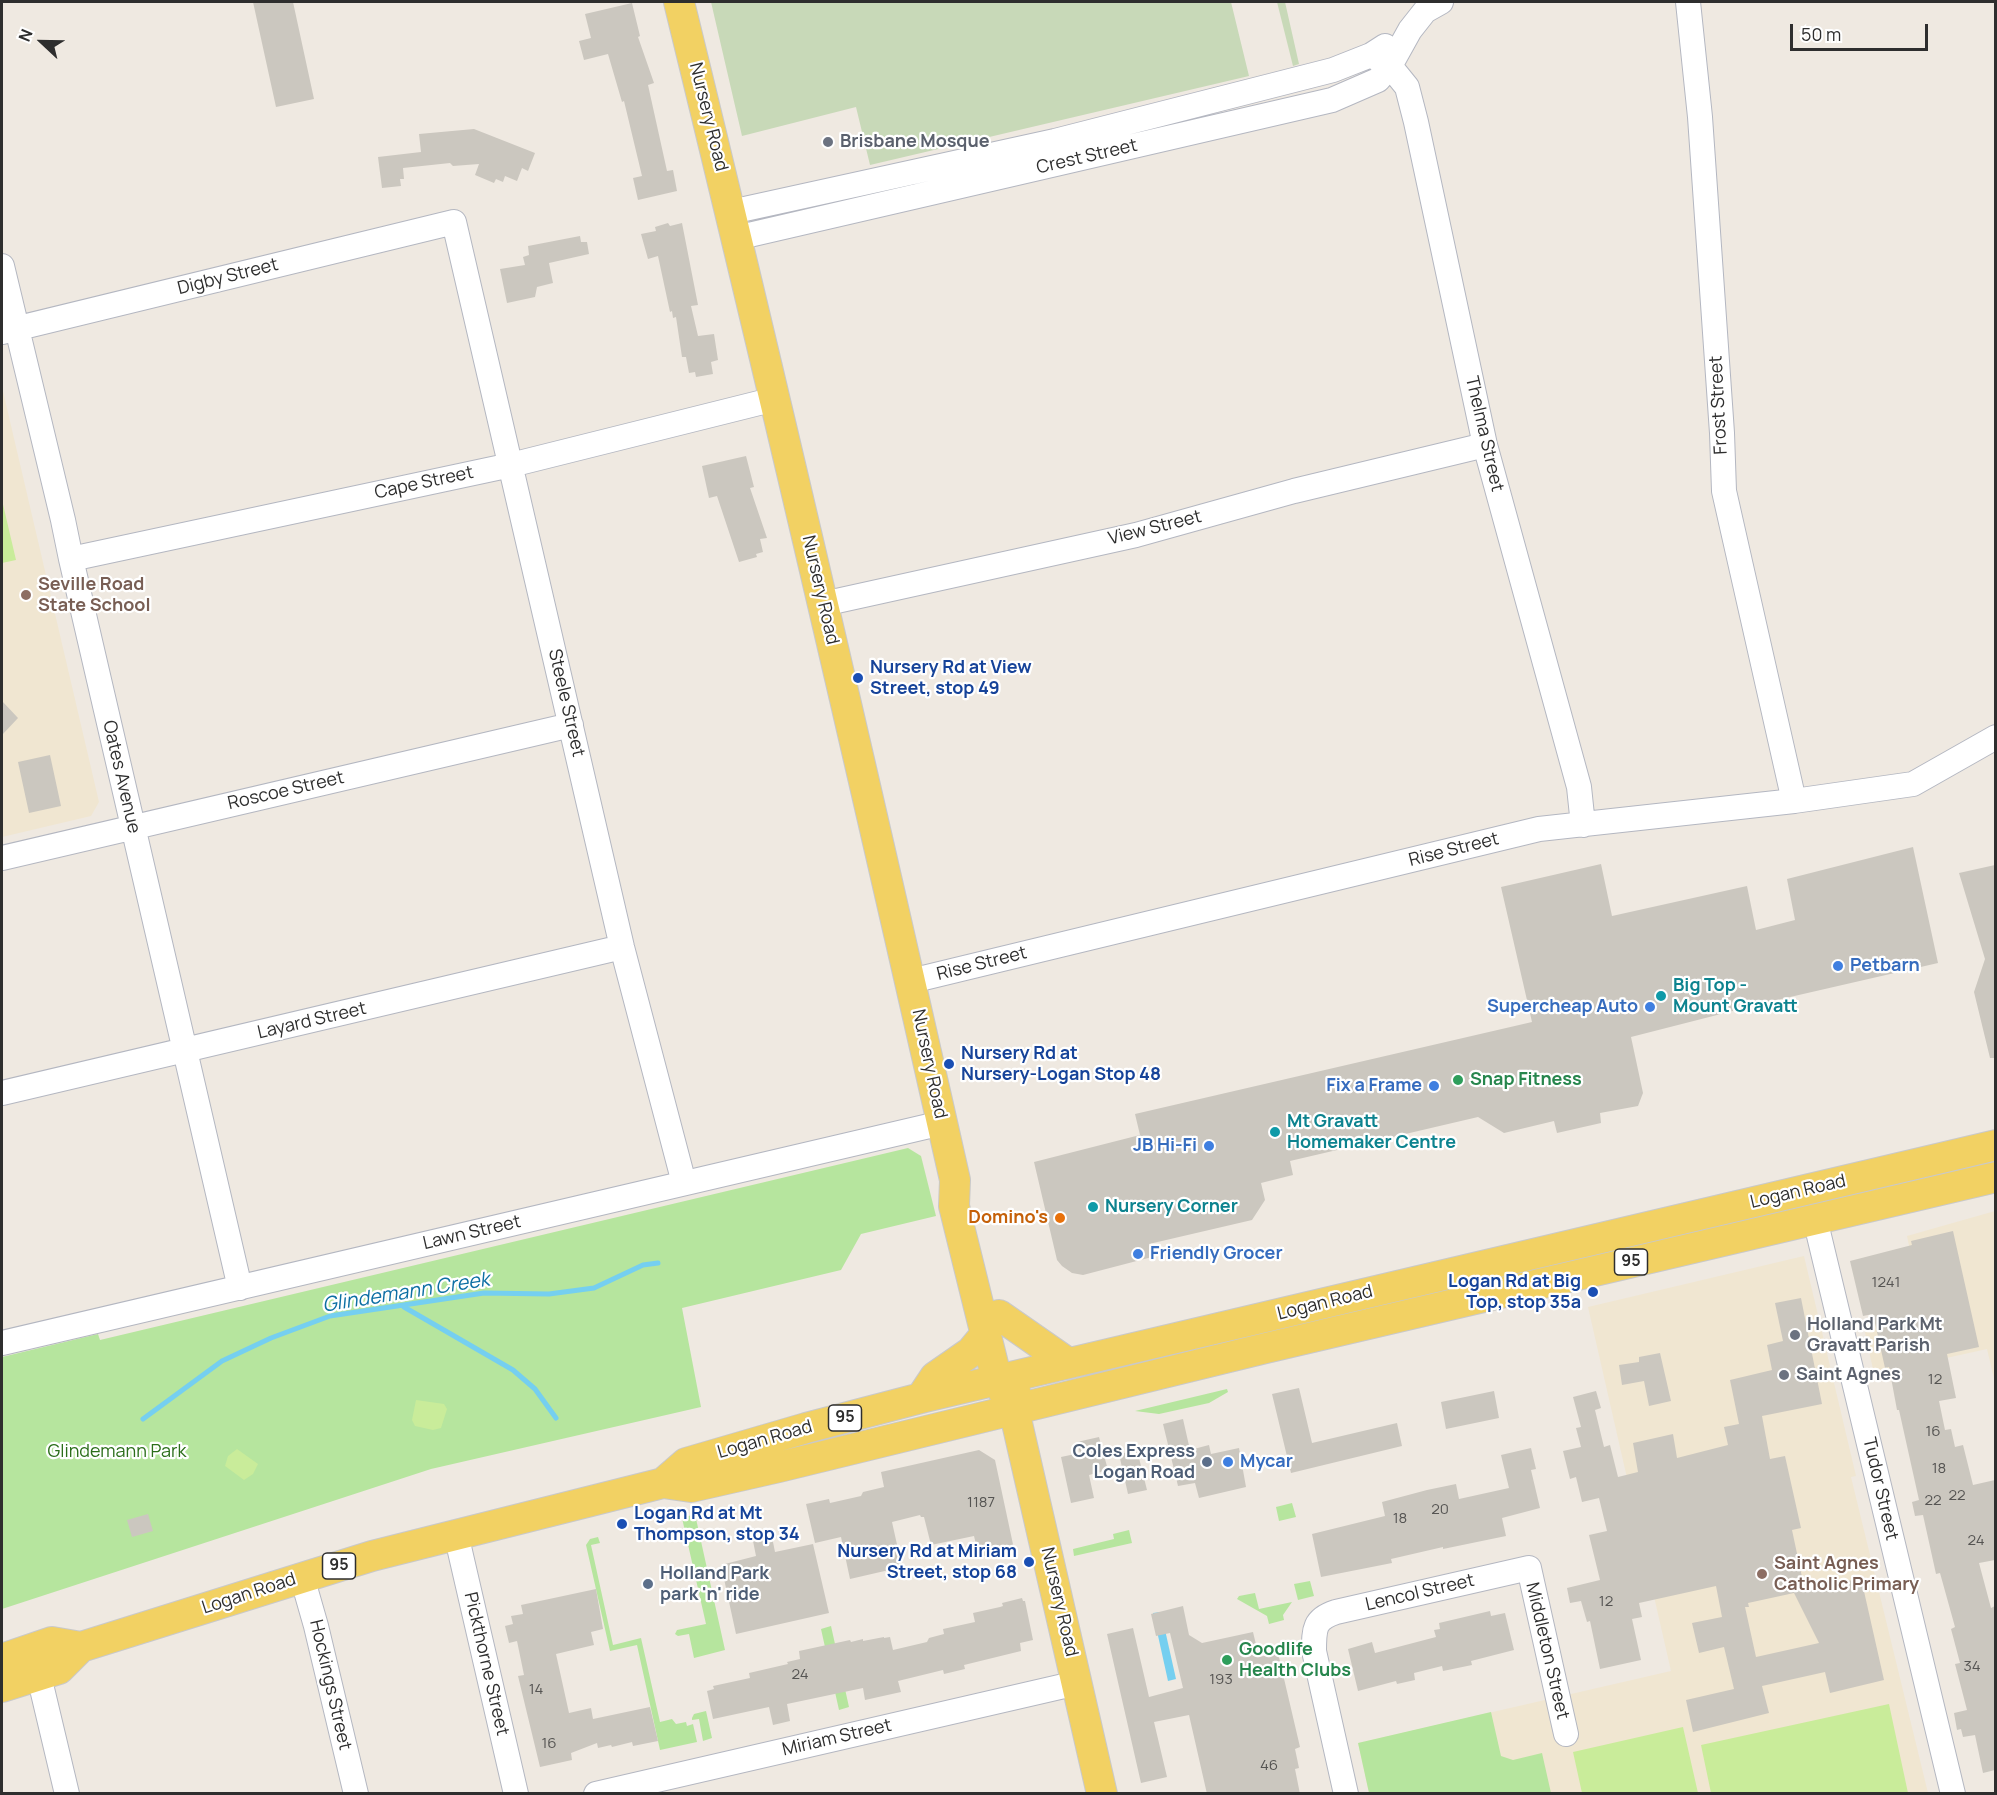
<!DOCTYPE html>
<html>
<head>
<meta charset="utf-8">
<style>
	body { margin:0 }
	#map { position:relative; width:1997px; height:1795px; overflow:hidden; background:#efe9e1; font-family:Manrope,sans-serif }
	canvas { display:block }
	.frame { position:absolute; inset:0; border:3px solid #2e2e2e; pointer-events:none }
	.north { position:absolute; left:12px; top:12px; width:60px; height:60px; -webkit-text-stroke:4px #fff; paint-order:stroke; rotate:292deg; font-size:16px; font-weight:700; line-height:24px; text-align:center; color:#2e2e2e }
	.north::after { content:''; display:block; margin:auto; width:21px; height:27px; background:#2e2e2e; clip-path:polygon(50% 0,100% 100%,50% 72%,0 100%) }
	.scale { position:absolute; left:1790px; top:24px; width:138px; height:27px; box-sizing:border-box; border:3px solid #2e2e2e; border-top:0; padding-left:8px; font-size:18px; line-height:21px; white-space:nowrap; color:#2e2e2e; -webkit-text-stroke:4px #fff; paint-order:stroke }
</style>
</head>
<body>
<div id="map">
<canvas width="1997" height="1795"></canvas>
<div class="frame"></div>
<div class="north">N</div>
<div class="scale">50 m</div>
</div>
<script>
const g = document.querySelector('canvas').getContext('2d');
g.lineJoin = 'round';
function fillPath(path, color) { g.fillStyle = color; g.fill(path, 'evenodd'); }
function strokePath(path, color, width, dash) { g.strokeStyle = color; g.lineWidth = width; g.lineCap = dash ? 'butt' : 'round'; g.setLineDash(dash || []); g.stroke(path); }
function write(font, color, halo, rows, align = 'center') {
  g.font = font + ' Manrope,sans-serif'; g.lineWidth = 4.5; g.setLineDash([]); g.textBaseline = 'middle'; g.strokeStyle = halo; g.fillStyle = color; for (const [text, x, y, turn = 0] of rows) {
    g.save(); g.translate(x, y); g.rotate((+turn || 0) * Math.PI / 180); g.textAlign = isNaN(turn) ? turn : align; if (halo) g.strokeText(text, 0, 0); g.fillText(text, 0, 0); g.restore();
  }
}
const education = new Path2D(`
	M2 387 99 802 91 816 2 837Z
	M1995 1211V1383L1987 1349 1874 1374 1863 1323 1922 1308 1907 1236Z
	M1804 1256 1856 1476 1851 1477 1928 1793H1369L1358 1743 1671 1671 1588 1307Z`);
const green = new Path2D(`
	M908 1148 921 1156 936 1216 861 1234 841 1270 682 1308 701 1407 431 1469 2 1609V1357L98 1334 100 1340Z
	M1227 1389 1228 1392 1209 1403 1159 1414 1135 1411Z
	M1292 1503 1296 1517 1279 1521 1276 1507Z
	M695 1514 725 1650 694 1658 689 1634 678 1636 675 1634 677 1630 706 1624 682 1518Z
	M1129 1530 1132 1543 1074 1556 1073 1549 1114 1539 1113 1534Z
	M598 1537 600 1543 591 1545 613 1645 641 1638 660 1722 672 1719 676 1724 686 1722 687 1726 693 1724 697 1742 660 1750 637 1645 610 1651 586 1545 590 1539Z
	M1310 1581 1314 1596 1298 1600 1294 1584Z
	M1255 1593 1259 1609 1292 1602 1283 1615 1284 1620 1269 1624 1267 1616 1237 1599 1239 1596Z
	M831 1626 849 1707 839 1710 821 1629Z
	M706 1711 712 1738 703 1741 699 1719 692 1720V1718L694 1714Z
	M1491 1712 1501 1756 1513 1760 1542 1753 1551 1793H1369L1358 1743Z`);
const cemetery = new Path2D(`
	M711 2H1231L1249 76 870 165 856 107 742 136Z
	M1277 2H1285L1299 64 1293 66Z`);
const pitch = new Path2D(`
	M2 500 16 560 2 563Z
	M416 1400 444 1404 447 1409 441 1428 433 1430 415 1426 412 1420Z
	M237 1449 258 1464 253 1474 244 1480 225 1466 228 1456Z
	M1889 1704 1908 1793H1711L1701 1745Z
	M1683 1727 1698 1793H1582L1573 1752Z`);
const water = new Path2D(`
	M1161 1612 1176 1679 1168 1681 1153 1613Z`);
const stream = new Path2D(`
	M404 1307 513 1370 535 1389 556 1418
	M143 1419 222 1361 271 1338 330 1316 484 1293 549 1294 594 1288 643 1265 658 1263`);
const building = new Path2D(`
	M253 2H293L314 99 276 107Z
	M632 3 640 36 638 37 654 83 648 85 667 171 673 170 677 191 638 200 633 178 642 176 624 101 622 102 608 54 584 60 579 41 591 38 585 14Z
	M474 129 535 153 528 171 522 168 517 181 505 176 503 182 496 179 494 183 475 175 479 164 453 166 450 163 403 168 404 179H400L401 186 382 188 378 157 421 152 419 134Z
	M668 223 670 226 682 223 698 305 691 306 698 336 714 334 718 360 711 362 713 374 696 377 695 372 689 373 686 357H682L676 317 673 318 672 311 670 312 658 256 648 259 641 234 656 231 655 227Z
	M580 236 581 242H587L589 254 549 263 553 283 537 287 535 297 507 303 500 269 525 265 523 257 529 255 528 246Z
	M746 456 754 487 750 488 767 538 760 539 763 552 756 554 757 557 739 562 717 496 709 498 702 466Z
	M2 701 18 718 2 735Z
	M50 755 61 806 29 813 18 762Z
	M1913 847 1938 963 1764 1003 1631 1037 1643 1093 1638 1106 1600 1113 1601 1123 1557 1133 1554 1121 1504 1133 1478 1117 1290 1161 1293 1175 1261 1183 1265 1200 1252 1220 1149 1244 1152 1257 1083 1275 1072 1273 1062 1266 1057 1260 1034 1162 1140 1135 1135 1114 1532 1022 1501 887 1601 864 1612 916 1747 886 1756 930 1795 920 1787 879Z
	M1995 865V1058H1990L1974 992 1985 959 1959 873Z
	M1953 1231 1979 1347 1947 1354 1956 1398 1939 1401 1945 1430 1951 1429 1955 1447 1963 1445 1973 1485 1995 1480V1560L1979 1563 1991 1608 1995 1606V1770L1983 1773 1975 1735 1963 1737 1961 1729 1957 1730 1954 1713 1967 1710 1955 1664 1960 1663 1951 1629 1955 1627 1940 1573 1936 1574 1923 1515 1915 1516 1912 1502 1919 1500 1899 1410H1897L1889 1367 1885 1368 1873 1314 1863 1316 1850 1261 1912 1245 1911 1241Z
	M1801 1298 1822 1404 1762 1416 1770 1459 1785 1456 1801 1528 1792 1530 1805 1591 1861 1578 1884 1680 1830 1693 1825 1672 1762 1686 1769 1713 1693 1732 1686 1700 1734 1689 1724 1647 1699 1653 1692 1623 1722 1617 1716 1586 1639 1603 1642 1617 1632 1619 1641 1660 1600 1669 1590 1621 1587 1622 1581 1601 1570 1603 1567 1588 1600 1580 1589 1535 1607 1531 1599 1498 1582 1502 1576 1477 1570 1479 1563 1451 1581 1447 1576 1428 1581 1427 1573 1397 1596 1391 1601 1408 1595 1410 1604 1447 1610 1445 1618 1477 1638 1472 1633 1443 1673 1434 1677 1458 1728 1445 1724 1427 1739 1424 1730 1380 1772 1370 1767 1345 1783 1341 1775 1303ZM1794 1593 1819 1643 1756 1657 1745 1607H1749L1748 1603Z
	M1660 1353 1671 1401 1649 1406 1644 1381 1622 1385 1619 1365 1639 1362V1357Z
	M1299 1388 1312 1443 1397 1423 1402 1446 1291 1473 1272 1394Z
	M1494 1391 1499 1418 1446 1429 1441 1402Z
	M1183 1419 1190 1450 1209 1445 1211 1454 1239 1448 1246 1487 1199 1498 1195 1483 1178 1486 1163 1424Z
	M1099 1437 1108 1470 1089 1475 1094 1498 1071 1503 1061 1457 1080 1453 1077 1442Z
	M1531 1448 1536 1469 1531 1470 1540 1508 1502 1518 1506 1536 1443 1549V1547L1391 1559 1392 1563 1321 1577 1312 1534 1385 1516 1382 1502 1427 1490 1456 1484 1459 1499 1509 1488 1501 1455Z
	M979 1450 995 1460 1014 1549 979 1557 974 1536 931 1545 924 1517H921L920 1515 892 1522 902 1567 850 1579 841 1537 815 1543 806 1504 829 1499 830 1503 861 1496 863 1492 884 1487 881 1472Z
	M1137 1450 1147 1490 1128 1494 1119 1454Z
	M148 1514 153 1531 132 1537 127 1520Z
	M772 1537 775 1552 813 1544 829 1613 736 1634 721 1565 756 1556 753 1541Z
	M596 1589 603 1629 591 1632 594 1645 556 1654 569 1713 591 1708 593 1719 650 1707 658 1741 633 1746 632 1742 612 1747 611 1745 598 1748 597 1743 571 1753 572 1760 540 1767 518 1676 524 1675 517 1641 509 1643 505 1626 513 1624 511 1616 523 1614 521 1605Z
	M1022 1598 1023 1601H1025L1033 1640 1020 1643 1021 1651 964 1665 965 1669 944 1674 943 1670 898 1681 901 1692 865 1700 863 1688 787 1704 790 1721 773 1725 769 1707 713 1719 707 1691 714 1689 713 1686 750 1678 749 1673 788 1664 787 1662 800 1659 799 1651 850 1640 851 1642 863 1639V1641L884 1637V1638L890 1637 893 1650 927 1642 929 1638 944 1634 943 1629 975 1622 973 1613 1000 1607 1003 1606 1002 1603Z
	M1183 1606 1189 1635 1202 1643 1253 1632 1259 1657 1278 1653 1300 1747 1295 1749 1299 1768 1295 1769 1300 1794H1207L1189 1715 1154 1722 1167 1777 1141 1783 1107 1634 1133 1628 1149 1697 1183 1688 1170 1633 1156 1636 1151 1614Z
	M1490 1611 1491 1616 1505 1613 1514 1650 1471 1661 1472 1665 1443 1671 1442 1666 1414 1673 1415 1680 1397 1684 1396 1681 1358 1691 1348 1649 1372 1642 1375 1653 1436 1637 1434 1630 1440 1629 1439 1623Z`);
const minor = new Path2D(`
	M1688 2 1700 117 1722 433 1724 491 1794 801
	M1371 55 1390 66 1407 87 1416 122 1485 445 1579 787 1583 825
	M731 212 1055 141 1333 70 1371 55 1385 46
	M736 238 1332 100 1378 80 1390 66 1410 30 1425 11 1441 2
	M2 266 63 520 71 559 240 1288
	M2 332 454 222 622 947 684 1183
	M71 559 511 465 775 399
	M823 604 1136 535 1294 491 1485 445
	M2 858 571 725
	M911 981 1539 829 1794 801 1913 784 1996 737
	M2 1093 622 947
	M1815 1219 1953 1794
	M2 1343 942 1123
	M456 1534 516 1794
	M302 1577 316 1626 356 1794
	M39 1676 67 1794
	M596 1794 1077 1683
	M1346 1794 1314 1651C1314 1629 1314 1619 1336 1612L1529 1568 1566 1734`);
const major = new Path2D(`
	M679 2C775 394 866 786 955 1180L954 1206 997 1380 1014 1410
	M999 1315 1068 1363
	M1015 1390 1014 1410 1102 1794
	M921 1398 935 1377 971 1352 985 1335
	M663 1483 686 1463 806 1428 921 1398 1996 1145
	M2 1659 52 1642 81 1647
	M2 1687 59 1669 81 1647 372 1556 663 1483 691 1487 779 1467 1266 1348 1996 1177`);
const markers = [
	[828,142,6,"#6b7280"],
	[26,595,6,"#8d6e63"],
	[858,678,6,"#1a4fb4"],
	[1838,966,6,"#3f7fe0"],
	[1661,996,6,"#0f9aa8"],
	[1650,1007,6,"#3f7fe0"],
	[949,1064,6,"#1a4fb4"],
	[1458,1080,6,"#2e9e5b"],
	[1434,1086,6,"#3f7fe0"],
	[1275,1132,6,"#0f9aa8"],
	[1209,1146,6,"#3f7fe0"],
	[1093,1207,6,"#0f9aa8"],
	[1060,1218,6,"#e8710a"],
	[1138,1254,6,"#3f7fe0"],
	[1593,1292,6,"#1a4fb4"],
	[1795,1335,6,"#6b7280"],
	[1784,1375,6,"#6b7280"],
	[1207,1462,6,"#5c6f8a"],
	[1228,1462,6,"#3f7fe0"],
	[622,1524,6,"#1a4fb4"],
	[1029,1562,6,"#1a4fb4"],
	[1762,1574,6,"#8d6e63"],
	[648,1584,6,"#5c6f8a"],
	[1227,1660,6,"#2e9e5b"]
];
const numberNames = [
	["1241",1886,1283],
	["12",1935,1380],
	["16",1933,1432],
	["18",1939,1469],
	["22",1957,1496],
	["22",1933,1501],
	["1187",981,1503],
	["20",1440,1510],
	["18",1400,1519],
	["24",1976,1541],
	["12",1606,1602],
	["34",1972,1667],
	["24",800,1675],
	["193",1221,1680],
	["14",536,1690],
	["16",549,1744],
	["46",1269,1766]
];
const shields = [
	[1631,1262,33],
	[845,1418,33],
	[339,1566,33]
];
const shieldNames = [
	["95",1631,1262],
	["95",845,1418],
	["95",339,1566]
];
const streetNames = [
	["Nursery Road",708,117,76],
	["Crest Street",1087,157,-13],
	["Digby Street",228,277,-14],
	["Frost Street",1719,405,-93],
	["Thelma Street",1484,434,77],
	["Cape Street",424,483,-12],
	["View Street",1155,528,-14],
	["Nursery Road",820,590,77],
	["Steele Street",566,703,77],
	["Oates Avenue",121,777,77],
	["Roscoe Street",286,791,-13],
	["Rise Street",1454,850,-14],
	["Rise Street",982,964,-14],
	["Layard Street",312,1021,-13],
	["Nursery Road",929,1064,78],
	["Logan Road",1798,1192,-13],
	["Lawn Street",472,1233,-13],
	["Logan Road",1325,1303,-14],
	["Logan Road",765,1440,-16],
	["Tudor Street",1880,1489,77],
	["Lencol Street",1420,1593,-13],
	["Logan Road",249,1594,-18],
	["Nursery Road",1059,1602,77],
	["Middleton Street",1547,1651,77],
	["Pickthorne Street",486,1664,77],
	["Hockings Street",330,1685,77],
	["Miriam Street",837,1738,-13]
];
const worshipNames = [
	["Brisbane Mosque",840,142],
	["Holland Park Mt",1807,1325],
	["Gravatt Parish",1807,1346],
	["Saint Agnes",1796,1375]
];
const educationNames = [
	["Seville Road",38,585],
	["State School",38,606],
	["Saint Agnes",1774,1564],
	["Catholic Primary",1774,1585]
];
const transitNames = [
	["Nursery Rd at View",870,668],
	["Street, stop 49",870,689],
	["Nursery Rd at",961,1054],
	["Nursery-Logan Stop 48",961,1075],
	["Logan Rd at Big",1581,1282,"right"],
	["Top, stop 35a",1581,1303,"right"],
	["Logan Rd at Mt",634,1514],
	["Thompson, stop 34",634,1535],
	["Nursery Rd at Miriam",1017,1552,"right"],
	["Street, stop 68",1017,1573,"right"]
];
const shopNames = [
	["Petbarn",1850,966],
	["Supercheap Auto",1638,1007,"right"],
	["Fix a Frame",1422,1086,"right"],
	["JB Hi-Fi",1197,1146,"right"],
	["Friendly Grocer",1150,1254],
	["Mycar",1240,1462]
];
const cultureNames = [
	["Big Top -",1673,986],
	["Mount Gravatt",1673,1007],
	["Mt Gravatt",1287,1122],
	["Homemaker Centre",1287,1143],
	["Nursery Corner",1105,1207]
];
const leisureNames = [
	["Snap Fitness",1470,1080],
	["Goodlife",1239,1650],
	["Health Clubs",1239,1671]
];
const foodNames = [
	["Domino's",1048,1218]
];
const parkNames = [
	["Glindemann Park",117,1452]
];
const serviceNames = [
	["Coles Express",1195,1452],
	["Logan Road",1195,1473],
	["Holland Park",660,1574,"left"],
	["park 'n' ride",660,1595,"left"]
];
const waterNames = [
	["Glindemann Creek",406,1293,-9]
];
fillPath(education, '#f0e6d1');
fillPath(green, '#b6e59e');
fillPath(cemetery, '#c8d9b8');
fillPath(pitch, '#c9ec9a');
fillPath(water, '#75cff0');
strokePath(stream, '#75cff0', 5);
fillPath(building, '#cbc7bf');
strokePath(minor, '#b4b7c1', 26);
strokePath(major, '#c9c9c9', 32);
strokePath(minor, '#fff', 24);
strokePath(major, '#f2d163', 30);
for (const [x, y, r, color] of markers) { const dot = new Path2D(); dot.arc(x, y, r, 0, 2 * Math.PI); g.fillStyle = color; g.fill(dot); strokePath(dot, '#fff', 2); }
write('15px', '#555452', null, numberNames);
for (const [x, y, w] of shields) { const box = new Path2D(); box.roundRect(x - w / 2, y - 13, w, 26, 4.5); g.fillStyle = '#fff'; g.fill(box); strokePath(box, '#2e2e2e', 1.5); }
write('bold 16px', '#2e2e2e', null, shieldNames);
write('18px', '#2e2e2e', '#fff', streetNames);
write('bold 18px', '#5b616d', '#fff', worshipNames, 'left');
write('bold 18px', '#785e54', '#fff', educationNames, 'left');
write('bold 18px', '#164399', '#fff', transitNames, 'left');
write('bold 18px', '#366cbe', '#fff', shopNames, 'left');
write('bold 18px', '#0d838f', '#fff', cultureNames, 'left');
write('bold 18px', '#27864d', '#fff', leisureNames, 'left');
write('bold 18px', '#c56008', '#fff', foodNames, 'right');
write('18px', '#2c6e1b', '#fff', parkNames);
write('bold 18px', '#4e5e75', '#fff', serviceNames, 'right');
write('italic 20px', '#0d6fa3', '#fff', waterNames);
</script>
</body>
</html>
